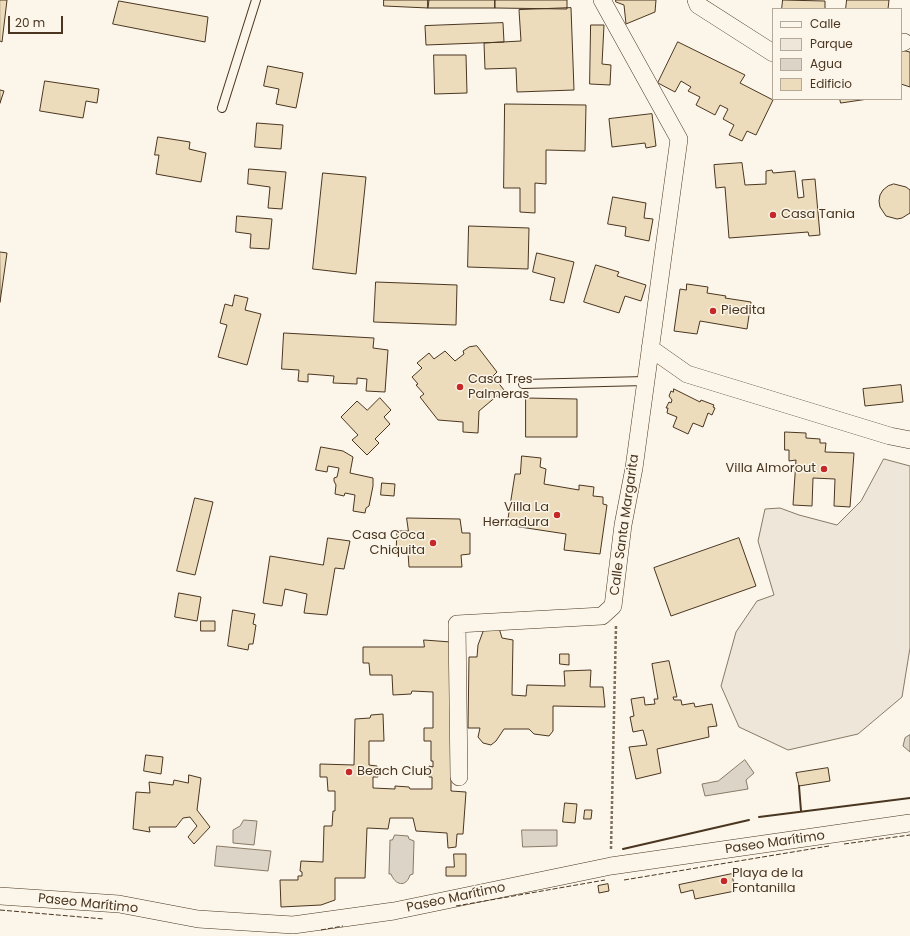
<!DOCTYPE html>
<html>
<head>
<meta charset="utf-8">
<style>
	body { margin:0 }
	#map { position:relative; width:910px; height:936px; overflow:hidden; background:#fbf6e9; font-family:Poppins,sans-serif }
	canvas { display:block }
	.legend { position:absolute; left:772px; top:8px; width:130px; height:92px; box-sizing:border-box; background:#fbf6e9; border:1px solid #b4a999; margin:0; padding:5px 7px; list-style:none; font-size:12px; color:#4a3520 }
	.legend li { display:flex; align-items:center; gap:8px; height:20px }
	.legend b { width:20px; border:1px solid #b4a999 }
	.scale { position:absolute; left:8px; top:16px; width:55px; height:18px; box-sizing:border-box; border:2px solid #4a3520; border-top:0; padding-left:5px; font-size:12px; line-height:14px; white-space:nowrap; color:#4a3520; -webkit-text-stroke:3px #fbf6e9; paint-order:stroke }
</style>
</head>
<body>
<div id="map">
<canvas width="910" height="936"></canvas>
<ul class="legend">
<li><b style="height:5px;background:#fbf6e9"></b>Calle</li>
<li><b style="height:11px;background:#ede6d9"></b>Parque</li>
<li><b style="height:11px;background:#dcd4c6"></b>Agua</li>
<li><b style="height:11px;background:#ecdcbc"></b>Edificio</li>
</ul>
<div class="scale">20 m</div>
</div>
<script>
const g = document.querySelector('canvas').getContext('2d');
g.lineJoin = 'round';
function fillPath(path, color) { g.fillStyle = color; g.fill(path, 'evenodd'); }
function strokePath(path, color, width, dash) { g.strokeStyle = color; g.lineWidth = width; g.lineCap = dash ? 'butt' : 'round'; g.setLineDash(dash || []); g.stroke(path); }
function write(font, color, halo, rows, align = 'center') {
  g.font = font + ' Poppins,sans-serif'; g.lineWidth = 3; g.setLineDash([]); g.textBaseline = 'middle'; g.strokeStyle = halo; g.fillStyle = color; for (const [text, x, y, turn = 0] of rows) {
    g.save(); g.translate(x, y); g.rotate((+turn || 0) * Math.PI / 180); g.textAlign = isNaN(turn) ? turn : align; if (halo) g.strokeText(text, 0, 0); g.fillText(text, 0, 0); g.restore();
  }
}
const green = new Path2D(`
	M884 459 910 466V648L902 697 858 734 788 750 739 727 721 686 736 632 757 601 774 595 758 541 765 509 780 508 799 515 837 525 861 501Z`);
const water = new Path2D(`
	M910 735V752L903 746 905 738Z
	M745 760 754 773 746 780 748 789 705 796 702 784 718 781Z
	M244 820 257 821 254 845 233 843V830L240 826Z
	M522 830H557V846L523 847Z
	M395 835 408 836 409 839 414 841 413 874 410 875C406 888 395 885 391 874H389L390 840H392Z
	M217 846 271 851 268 871 215 866Z`);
const building = new Path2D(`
	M0 0H7L2 42 0 41Z
	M384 0H429L428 8 384 6Z
	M428 0H495V8H428Z
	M495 0H567V9L495 8Z
	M616 0H656L655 12 626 24 624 5 616 2Z
	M783 0 825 1V9H782Z
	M847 0H889L888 9H846Z
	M119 1 208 17 205 42 113 24Z
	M571 8 574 90 517 92 516 68 485 69 484 43 521 41 519 10Z
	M503 23 504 42 426 45 425 26Z
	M591 25H604L602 64 611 65 610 85 590 84Z
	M678 42 745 75 740 83 773 100 756 135 747 131 742 141 729 135 734 125 723 119 728 109 720 105 715 115 696 105 700 97 688 91 691 87 681 81 675 92 658 83Z
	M901 50 910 52V87L901 84Z
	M434 55H466L467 93 435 94Z
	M268 66 303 73 296 108 276 104 279 89 264 86Z
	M45 81 99 89 97 103 86 101 83 118 40 111Z
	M0 90 4 91 0 103Z
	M840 99H868L841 103Z
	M505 104 586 105 585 151 546 150V184L535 183V213L520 212V188H504Z
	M652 114 656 146 646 148 645 143 612 147 609 119Z
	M257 123 283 125 281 149 255 147Z
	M158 137 190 142 189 149 206 153 201 182 156 174 159 155H155Z
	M742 163 745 185 766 184V171L772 170 773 173 795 171 798 198 804 197 802 180 815 179 820 235 809 236 808 232 729 238 725 187 716 188 714 165Z
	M249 169 286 172 282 209 268 208 270 187 248 184Z
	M323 173 366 177 356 274 313 269Z
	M894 184 906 187 910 190V213L902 218 897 219 886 216 880 207 879 201 880 195 883 190 888 186Z
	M613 197 646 203 644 218 653 219 649 241 625 236 626 227 608 224Z
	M237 216 272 219 269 249 250 248 251 234 236 232Z
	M469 226 529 228 528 269 468 267Z
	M0 252 7 253 0 302Z
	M537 253 574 262 564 303 550 300 555 278 533 272Z
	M596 265 619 272 617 276 646 285 641 301 625 296 619 313 584 302Z
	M376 282 457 285 456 325 374 322Z
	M687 284 708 287 707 293 726 296 725 298 751 302 747 329 700 321 697 334 674 331 680 289 686 290Z
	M235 295 248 298 245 310 261 314 247 365 218 357 227 325 220 323 225 304 232 306Z
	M284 333 374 338 373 348 388 350 385 392 366 391 367 379 357 378V384L333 383 334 376 308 374V382L298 381 299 370 282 369Z
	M477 346 497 372 493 376 504 390 479 411 478 433 463 432V422L438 420 420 397 424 394 416 385 418 384 412 377 422 368 417 363 429 353 434 359 445 351 455 361 464 354 463 351 469 347Z
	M901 385 903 402 865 406 863 389Z
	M674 389 700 402 701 400 714 405 713 407 715 408 712 415 708 413 703 427 693 423 688 434 673 427 677 417 667 413 668 408H666L669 402 671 403 672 400 669 396 671 391 673 392Z
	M380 398 391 410 384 417 390 424 375 439 379 443 367 455 352 440 358 435 341 417 357 401 367 410Z
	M526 398 577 399V437H526Z
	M785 432 806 433V438L820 439V443H826L825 452 854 453 850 507 834 506 835 479 813 478 812 506 793 505 796 460 789 461V450H785Z
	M321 447 343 451 353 457 350 473 373 478V486L369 506 366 508 365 513 353 511 355 495 345 493 344 496 335 494 336 485 334 481V478L337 477 339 468 328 466 327 472 316 470Z
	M522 456 541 458 540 467 546 469 544 484 579 490V485L594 487 593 496 603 497V504L607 505 600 554 564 550 566 534 507 525 515 474H520Z
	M382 483 395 484 394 496 381 495Z
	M195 498 213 502 195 575 177 571Z
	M407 518 460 519 462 533H470V554L461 555 462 567H409L408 552H396L397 531H408Z
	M328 538 350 541 344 569 335 568 327 615 304 613 307 594 285 589 282 606 263 603 270 556 323 565Z
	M739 538 756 586 671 616 654 568Z
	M179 593 201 597 197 621 175 617Z
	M233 610 255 614 253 624 256 625 253 644H249L248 650 228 646Z
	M201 621H215V631H201Z
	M499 628 502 638 513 640 512 695 526 696 527 685 565 686 564 671 591 670 590 687H603L605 707 553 706V731L549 736 534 734 529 729H504L496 741 491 745 483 743 478 737 480 728H468L469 657H477L478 645 484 629Z
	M424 640 451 642V791L466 792 463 834H457L456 847 448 848 447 833 416 831 413 818H390L388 829 367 828 365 878H335V900L321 905 281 907 280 880H298V876H302V872L300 871 301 861 323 862 324 826H332L333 811H335V791H328L327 777H320V764L354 765 355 719 370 718 371 715 383 714 384 741H369V765L377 766 378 777H373V788L395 789V786L409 787 410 789H432V777H429V766L433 767V761H431V741H424V728H433V692L412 691 411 694 393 695 392 675H370L369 663H363V647H424Z
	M560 654H569V665L560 664Z
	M669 661 677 697H673L674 700H681L682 705 694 703 695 707 712 704 717 726 708 727 709 737 657 749 661 773 636 779 629 747 647 745 643 730 633 732 630 717 634 716 631 699 644 697 645 705 655 704 654 699H658L652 664Z
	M146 755 163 757 161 774 144 771Z
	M828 768 830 781 799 786 796 773Z
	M189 775 201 778 197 810 210 827 194 844 188 837 197 826 190 817 183 818 176 827H149L150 832 133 829 136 792 150 793 149 782 173 785 174 780 188 783Z
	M565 803 577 804 575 823 563 822Z
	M585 810H592L591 819H584Z
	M454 854H466V876H446V867H454Z
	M732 874 735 891 695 899 693 890 681 893 679 885Z
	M608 884 609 891 599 893 598 886Z`);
const path = new Path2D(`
	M611 849 616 626`);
const lane = new Path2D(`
	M222 108 256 0
	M523 384 645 381`);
const street = new Path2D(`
	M696 0 698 5 773 53
	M901 43 904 42
	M650 348 687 374 890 436 910 440
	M459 777 457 624 602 616 613 606 623 525 634 468 679 139 602 0
	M0 896 119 904 198 919 293 925 394 911 611 866 910 823`);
const fence = new Path2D(`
	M844 844 910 835
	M624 880 829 846
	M456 906 605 880
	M0 910 104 919
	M321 930 343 926`);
const wall = new Path2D(`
	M799 786 801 811
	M759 817 910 798
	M623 849 749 820`);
const markers = [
	[773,215,4,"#c62828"],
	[713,311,4,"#c62828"],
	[460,387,4,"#c62828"],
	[824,469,4,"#c62828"],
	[557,515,4,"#c62828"],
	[433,543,4,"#c62828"],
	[349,772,4,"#c62828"],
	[724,881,4,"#c62828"]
];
const poiNames = [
	["Casa Tania",781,215],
	["Piedita",721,311],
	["Casa Tres",468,380],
	["Palmeras",468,395],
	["Villa Almorout",816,469,"right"],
	["Villa La",549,508,"right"],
	["Herradura",549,523,"right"],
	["Casa Coca",425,536,"right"],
	["Chiquita",425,551,"right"],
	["Beach Club",357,772],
	["Playa de la",732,874],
	["Fontanilla",732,889]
];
const streetNames = [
	["Calle Santa Margarita",625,525,-82],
	["Paseo Marítimo",775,843,-8],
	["Paseo Marítimo",456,898,-12],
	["Paseo Marítimo",88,904,6]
];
fillPath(green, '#ede6d9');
strokePath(green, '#887966', 1);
fillPath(water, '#dcd4c6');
strokePath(water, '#887966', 1);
fillPath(building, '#ecdcbc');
strokePath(building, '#4a3520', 1);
strokePath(lane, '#4a3520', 10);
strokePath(street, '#4a3520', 18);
strokePath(path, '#7f6f5c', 2.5, [3, 2]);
strokePath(lane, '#fbf6e9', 8);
strokePath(street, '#fbf6e9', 17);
strokePath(fence, '#4a3520', 1, [5, 2]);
strokePath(wall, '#4a3520', 2);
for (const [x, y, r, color] of markers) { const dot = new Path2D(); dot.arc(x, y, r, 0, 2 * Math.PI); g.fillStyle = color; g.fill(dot); strokePath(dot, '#fbf6e9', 1.5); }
write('13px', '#4a3520', '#fbf6e9', poiNames, 'left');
write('13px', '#4a3520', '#fbf6e9', streetNames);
</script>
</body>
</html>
